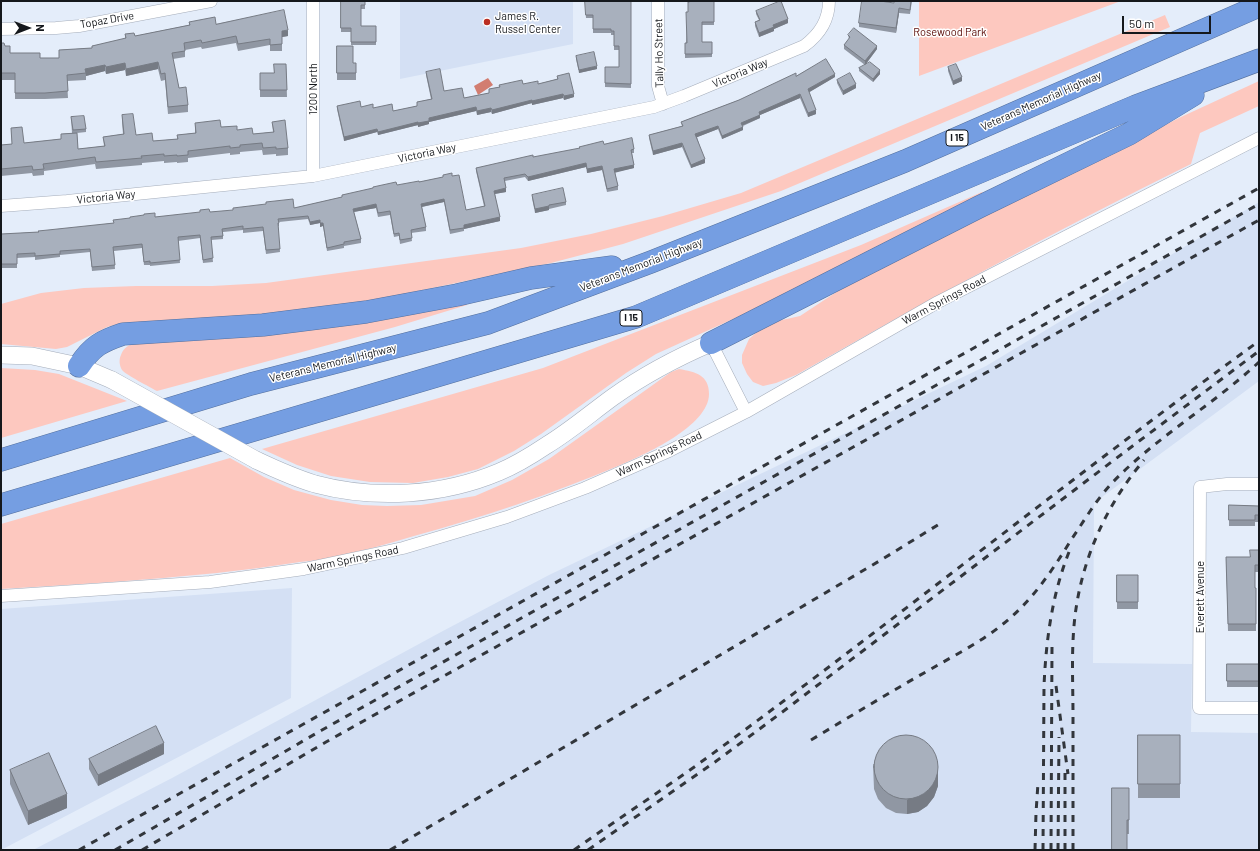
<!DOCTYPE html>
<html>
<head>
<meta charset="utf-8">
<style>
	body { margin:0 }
	#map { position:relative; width:1260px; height:851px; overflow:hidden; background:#e4edfa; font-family:Barlow,sans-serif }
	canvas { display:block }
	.frame { position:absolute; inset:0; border:2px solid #15181c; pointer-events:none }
	.north { position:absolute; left:8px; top:8px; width:40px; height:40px; -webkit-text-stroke:3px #fff; paint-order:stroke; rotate:90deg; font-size:11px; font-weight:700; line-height:16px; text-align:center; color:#15181c }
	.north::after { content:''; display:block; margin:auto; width:14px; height:18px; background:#15181c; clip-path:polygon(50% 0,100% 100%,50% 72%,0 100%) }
	.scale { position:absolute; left:1122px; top:16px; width:89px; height:18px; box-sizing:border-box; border:2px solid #15181c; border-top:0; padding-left:5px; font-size:12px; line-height:14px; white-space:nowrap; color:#15181c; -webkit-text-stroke:3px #fff; paint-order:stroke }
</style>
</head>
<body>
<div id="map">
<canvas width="1260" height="851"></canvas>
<div class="frame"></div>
<div class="north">N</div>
<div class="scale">50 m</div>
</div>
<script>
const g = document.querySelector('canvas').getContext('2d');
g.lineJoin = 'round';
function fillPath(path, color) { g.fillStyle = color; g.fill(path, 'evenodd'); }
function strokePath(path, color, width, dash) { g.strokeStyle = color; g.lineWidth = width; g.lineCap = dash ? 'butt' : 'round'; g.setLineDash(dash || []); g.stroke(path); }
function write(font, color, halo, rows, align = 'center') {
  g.font = font + ' Barlow,sans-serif'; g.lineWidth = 3; g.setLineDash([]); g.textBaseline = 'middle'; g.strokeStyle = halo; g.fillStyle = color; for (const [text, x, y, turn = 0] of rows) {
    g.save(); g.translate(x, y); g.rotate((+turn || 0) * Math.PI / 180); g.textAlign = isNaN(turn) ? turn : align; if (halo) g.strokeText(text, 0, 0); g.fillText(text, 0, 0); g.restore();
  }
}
const built = new Path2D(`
	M400 1H573V44L400 79Z
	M1259 202V381L1094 503 1093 663 1192 664 1191 732 1259 733V850H33L172 778 441 632 549 575 986 366Z
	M292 588 291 698 1 850V609Z`);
const green = new Path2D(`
	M919 1H1121L919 76Z
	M1165 15 1170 27 781 191 623 244 551 263 399 295 309 311 223 318 121 323 107 327 67 347 56 349 1 344V304L41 293 84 288 136 286H212L266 283 521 248 591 234 663 216 741 193Z
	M1259 81V106L1200 133 1191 164C1057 230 926 301 796 375L776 383 763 386 753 382 747 374 742 363V355L749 339 759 330 773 322 800 316 841 289 1181 117Z
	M982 192 985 199 821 279 656 354 626 373 541 434 514 451 478 469 448 477 413 483 370 482 331 476 297 465 262 449 543 368 861 245Z
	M464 299 467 305 395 327 157 391C150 387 126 375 122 370 119 365 119 359 121 355 123 349 127 346 132 344Z
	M1 368 35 370 59 374 127 401 1 438Z
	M679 369C696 372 709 375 709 394 709 426 644 455 618 466 552 494 483 517 414 536 388 544 362 551 336 557 324 559 312 561 300 562 273 566 245 570 217 573 145 580 73 585 1 589V524L230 458 264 477 294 490 331 500 362 505 387 506 421 505 475 496 512 480 549 459 671 372Z`);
const water = new Path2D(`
	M488 78 493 85 478 95 474 86Z`);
const minor = new Path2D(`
	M313 1V176
	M658 1V86L663 104
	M1 29 56 28 79 26 211 1
	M1 206 67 201 313 176 654 107 684 96 804 46C819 35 829 20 829 1
	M711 343 746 412
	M1259 484H1227L1200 487 1199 708H1259
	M1 596 210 582 304 569 403 548 507 517 585 488 669 451 746 412 938 302 1259 138`);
const secondary = new Path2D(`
	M1 355 32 356 79 366 112 380
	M256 460C275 469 295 478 315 484 375 500 442 496 499 472 516 465 532 455 547 445 570 431 591 413 613 397 644 375 676 358 711 343`);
const motorway = new Path2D(`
	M711 343 979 207 1129 134 1193 95
	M79 366C92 346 102 341 123 334L263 325 366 312 457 295 531 278 612 267
	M1 460 251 384 488 323 651 262 905 161 1259 6
	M1 505 636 317 1136 106 1259 60`);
const rail = new Path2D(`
	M1056 686 1068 774
	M811 740C851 716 890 692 931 669 955 655 981 642 1003 624 1032 601 1052 571 1071 540 1084 521 1096 500 1112 483 1155 438 1213 405 1259 362
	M79 850 1259 188
	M115 850 322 730 1259 204
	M142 850 326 742 1259 220
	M390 850 881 560 941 523
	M574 850C618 819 664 789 708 757 894 621 1073 476 1259 341
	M588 850 715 762 781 713 1114 460 1259 351
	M1035 850 1036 813 1038 783
	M1043 850 1044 686C1046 640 1052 595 1069 552
	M1051 850 1052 647
	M1058 850 1059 737
	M1065 850V768
	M1073 850C1073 805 1073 761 1073 716 1073 683 1071 649 1075 616 1082 559 1106 505 1144 460`);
const secondaryBridge = new Path2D(`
	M112 380 256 460`);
const wall = new Path2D(`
	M341 1H365V9H361V26H376V45H351V32H341Z
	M585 1H631V88L605 87V67H619V50H614V35H611V33H593V18H586Z
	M714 1V25H702V42H712V57L685 58V43H686L688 12 689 2Z
	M894 1H912L910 14 899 13 896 33 859 27V23L894 3Z
	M756 11 788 23 774 29V31L759 37 755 26V22L759 20 756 14Z
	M189 22 216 24 288 36 282 37V51H270V45L238 51 236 43 202 49 201 47 185 50V57L173 59 179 88 188 105V112L168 114 165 80 161 81 158 69 126 76 125 70 106 74 105 71 86 76V80L67 81 68 98 45 99H15V80H1V43L10 53 40 58H59V50L92 48V46L125 39V34L135 36 189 25Z
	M848 35 877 49 866 64 880 74 873 82 859 71V68L865 65 844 49V45L849 39Z
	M337 46 353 63H356V80H337Z
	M576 56 597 69 579 73 576 59Z
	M286 64 287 97H260V73H274Z
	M948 67 962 81 953 85 948 71Z
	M426 72 444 91 464 98 489 93V89L499 87V85L538 84 557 79V76L574 97 564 100 563 98 532 105V103L492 114 491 112 477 115 476 111 429 122V124L418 127V125L378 135 377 132 344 141 337 109V106L373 108 393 111 417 106V102L431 99 426 75Z
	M835 77 809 92 816 114 808 117 800 98 760 115V118L743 126V130L722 139 718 129 697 137 705 163 691 168 682 147 653 155 649 138V135L682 126 681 122 739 100Z
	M837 80 856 88 843 95 837 83Z
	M122 115 136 135 153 141 177 139V135L195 133V123L237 130 253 134 273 132 272 122 288 148V155L276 156V154L263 155 262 150 240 152V154L230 155V153L188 158V162L177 163V162L164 163V161L142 163V165L96 169 95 164 44 171V175L33 176 32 173 1 176V145L12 144 11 128 24 143 61 139V134L72 133 71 117 86 129V132L77 133 78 149 104 146 103 137 123 134 122 122Z
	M604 144 634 149V153H632L634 168 615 172 618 186V190L607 192 602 170 587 173 586 167 528 181 525 177 505 181 506 192 495 194 500 221 464 229V231L450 234 444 202 422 207 426 227V231L411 233 412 241 400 244 399 236 394 237 390 215 378 217 376 208 354 212 361 239V243L344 246V248L327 251 323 226 320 227V223L310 225 308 219 279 222V226H278L280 252 266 254 263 231 243 233V230L223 232V239L211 240 213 262 203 263 200 238 178 241 180 263 150 266V265H144L142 248 114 251 115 269 92 271 90 252 60 255V257L35 260V257L17 258V268H1V234L39 232 114 223 155 217 210 212 294 208 342 197V195L419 182 443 177V175L452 176 466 210 484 206 476 171V168Z
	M532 195 566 202V205L549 209V210L535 213 532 198Z
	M1229 505 1259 506V522H1255V526H1229Z
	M1259 550V572H1255V588H1256V631H1228L1226 557H1250Z
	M1117 575H1138V609H1117Z
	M1227 664H1259V687H1227Z
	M1138 735H1180V798H1138Z
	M164 754 98 786 89 769V759Z
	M873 764 938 786 934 797 927 806 918 812 907 814 896 813 886 808 878 799 874 789Z
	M10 770 67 808 28 825 10 784Z
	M1129 788V834H1127L1112 850Z`);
const shadedWall = new Path2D(`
	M899 8V13L896 33V28Z
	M788 19V23L774 29V31L759 37V33L773 25Z
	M288 30V36L282 37V31Z
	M877 46V49L865 65V61Z
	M158 62V69L126 76V69Z
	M125 63V70L106 74V67Z
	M105 65V71L86 76 85 69Z
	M597 66V69L579 73V70Z
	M880 70V74L873 82V79Z
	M835 74V77L808 93V89Z
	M962 77V81L953 85V81Z
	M856 84V88L843 95V91Z
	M563 94V98L532 105V101Z
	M574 94V97L564 100V96Z
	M800 94V98L760 115V118L741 126V123L759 112Z
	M532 100V103L492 114V110Z
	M476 107V111L429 122V124L418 127V123L429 118Z
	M491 108V112L477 115V111Z
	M816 110V114L808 117V113Z
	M418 122V125L378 135V132Z
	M718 126V129L695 138V134Z
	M743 127V130L722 139V136Z
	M377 129V132L344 141V137Z
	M682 143V147L653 155V151Z
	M705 159V163L691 168V165Z
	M586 163V167L528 181V177Z
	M634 165V168L614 173V169Z
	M602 166V170L587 173V169Z
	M506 188V192L494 194V191Z
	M444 199V202L421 207V204Z
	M376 204V208L353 212V209Z
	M549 206V210L535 213V209Z
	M500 217V221L464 229V225Z
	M320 220V223L310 225V222Z
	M320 223H323V226L320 227Z
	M164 743V754L98 786V775Z
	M938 772V786L934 797 927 806 918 812 907 814V800Z
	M67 794V808L28 825V811Z`);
const building = new Path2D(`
	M341 1H365V5H361V26H376V42H351V28H341Z
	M585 1H631V84L605 83V67H619V46H614V31H611V29H593V15H586Z
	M689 1H714V22H702V42H712V54H685V43H687L686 12H688V2H689Z
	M781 1 788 19 773 25 774 27 759 33 755 22 760 20 756 11Z
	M862 1H880L894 3V1H911L910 10 899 8 896 28 859 23Z
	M284 10 288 30 282 31V44L270 45V39L238 44 236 36 202 43 201 40 184 43 185 51 172 53 179 88 186 87 188 105 168 107 165 73 161 74 158 62 126 69 125 63 106 67 105 65 85 69 86 73 67 75 68 91 45 93H15V73H1V43H4L5 46H10V53H40V58H59V50L92 48V46L126 38 125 34 134 33 135 36 190 25 189 22 215 17 216 24Z
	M854 28 877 46 865 61 844 45 850 37 848 35Z
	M337 46H353V63H356V73H337Z
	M594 52 597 66 579 70 576 56Z
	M826 59 835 74 808 89 816 110 808 113 800 94 759 112 760 115 741 123 743 127 722 136 718 126 695 134 705 159 691 165 682 143 653 151 649 135 683 126 681 122 739 100 796 73V76Z
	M870 62 880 70 873 79 859 68Z
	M274 64H286L287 90H260V73H274Z
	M956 64 962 77 953 81 948 67Z
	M440 69 444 91 462 88 464 98 489 93V89L500 87 499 85 522 80 523 84 538 81V84L558 79 557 76 569 73 574 94 564 96 563 94 532 101V100L492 110 491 108 477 111 476 107 429 118V121L418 123V122L378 132 377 129 344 137 337 106 360 101 361 107 373 104V108L392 104 393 111 417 106V102L432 99 426 72Z
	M850 73 856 84 843 91 837 80Z
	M133 114 136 135 152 133 153 141 178 139 177 135 196 133 195 123 220 120 221 127 237 126V130L252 128 253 134 274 132 272 122 285 120 288 148 276 149V147L263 148 262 143 240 145V147L230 148V146L188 151V155L177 156V155L164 156V154L141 156 142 158 96 162 95 157 43 164 44 169 33 170 32 166 1 169V145L12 144 11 128 22 127 24 143 61 139V134L77 133 78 149 105 146 103 137 124 134 122 115Z
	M84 116 86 129 73 130 71 117Z
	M632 138 634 149 631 150 634 165 614 169 618 186 607 189 602 166 587 169 586 163 528 177 525 174 504 178 506 188 494 191 500 217 464 225V228L450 230 444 199 421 204 426 227 411 230 412 238 400 240 399 233 394 234 390 211 378 213 376 204 353 209 361 239 344 242V244L327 248 323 223H320V220L310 222 308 216 278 219 279 223H278L280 249 266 250 263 227 243 229V226L222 229 223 236 211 237 213 258 203 260 200 235 178 237 180 260 150 263V261L144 262 142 244 113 247 115 265 92 267 90 249 60 251V254L35 256V253L17 254V264H1V234L39 232 38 231 48 230 114 223 113 220 130 218V217L144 215V214L155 213V217L200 212V210L209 209 210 212 233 210V208L266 204V202L293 199 294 208 342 197V195L373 188V187L396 182 397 185 419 181V182L443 177V175L452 173V176L459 175 466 210 485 206 476 168 533 155V157L580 148 579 147 603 141 604 144Z
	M563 188 566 202 549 205V206L535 209 532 195Z
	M1229 505 1259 506V515H1255V520H1229Z
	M1250 550H1259V565H1255V588H1256V624H1228L1226 557H1250Z
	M1117 575H1138V602H1117Z
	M1227 664H1259V681H1227Z
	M156 726 164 743 98 775 89 759Z
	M874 767a32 32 0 1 1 64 0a32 32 0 1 1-64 0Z
	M1138 735H1180V784H1138Z
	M49 753 67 794 28 811 10 770Z
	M1112 788H1129V820H1127V850H1112Z`);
const markers = [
	[487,22,4,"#bb2e22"]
];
const shields = [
	[957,138,22],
	[631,318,22]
];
const shieldNames = [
	["I 15",957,138],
	["I 15",631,318]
];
const poiNames = [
	["James R.",495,16],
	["Russel Center",495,29]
];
const streetNames = [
	["Topaz Drive",107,20,-10],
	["Tally Ho Street",659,53,-91],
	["Victoria Way",740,73,-23],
	["1200 North",313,89,-90],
	["Veterans Memorial Highway",1041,101,-24],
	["Victoria Way",427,153,-12],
	["Victoria Way",106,197,-6],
	["Veterans Memorial Highway",641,265,-21],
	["Warm Springs Road",944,300,-28],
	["Veterans Memorial Highway",333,363,-14],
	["Warm Springs Road",659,454,-25],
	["Warm Springs Road",353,559,-12],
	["Everett Avenue",1200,597,-90]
];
const parkNames = [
	["Rosewood Park",950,32]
];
fillPath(built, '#d4e0f4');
fillPath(green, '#fdc8bf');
fillPath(water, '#d27d70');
strokePath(minor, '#a5adba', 13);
strokePath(secondary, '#a5adba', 18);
strokePath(motorway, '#536f9d', 23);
strokePath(minor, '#fff', 12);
strokePath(secondary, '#fff', 17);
strokePath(motorway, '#759ee2', 22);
strokePath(rail, '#32363c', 3, [7, 7]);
strokePath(secondaryBridge, '#a5adba', 18, []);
strokePath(secondaryBridge, '#fff', 17);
fillPath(wall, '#9097a3');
fillPath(shadedWall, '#767b84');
fillPath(building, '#a8b0bd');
strokePath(building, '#767b84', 1);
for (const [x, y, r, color] of markers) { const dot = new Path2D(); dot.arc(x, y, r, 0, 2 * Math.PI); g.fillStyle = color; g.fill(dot); strokePath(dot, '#fff', 1.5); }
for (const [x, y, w] of shields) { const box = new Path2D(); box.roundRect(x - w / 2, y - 8, w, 16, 3); g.fillStyle = '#fff'; g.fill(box); strokePath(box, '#15181c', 1); }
write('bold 10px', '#15181c', null, shieldNames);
write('11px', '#15181c', '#fff', poiNames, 'left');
write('11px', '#15181c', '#fff', streetNames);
write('11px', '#590a06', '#fff', parkNames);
</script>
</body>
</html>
